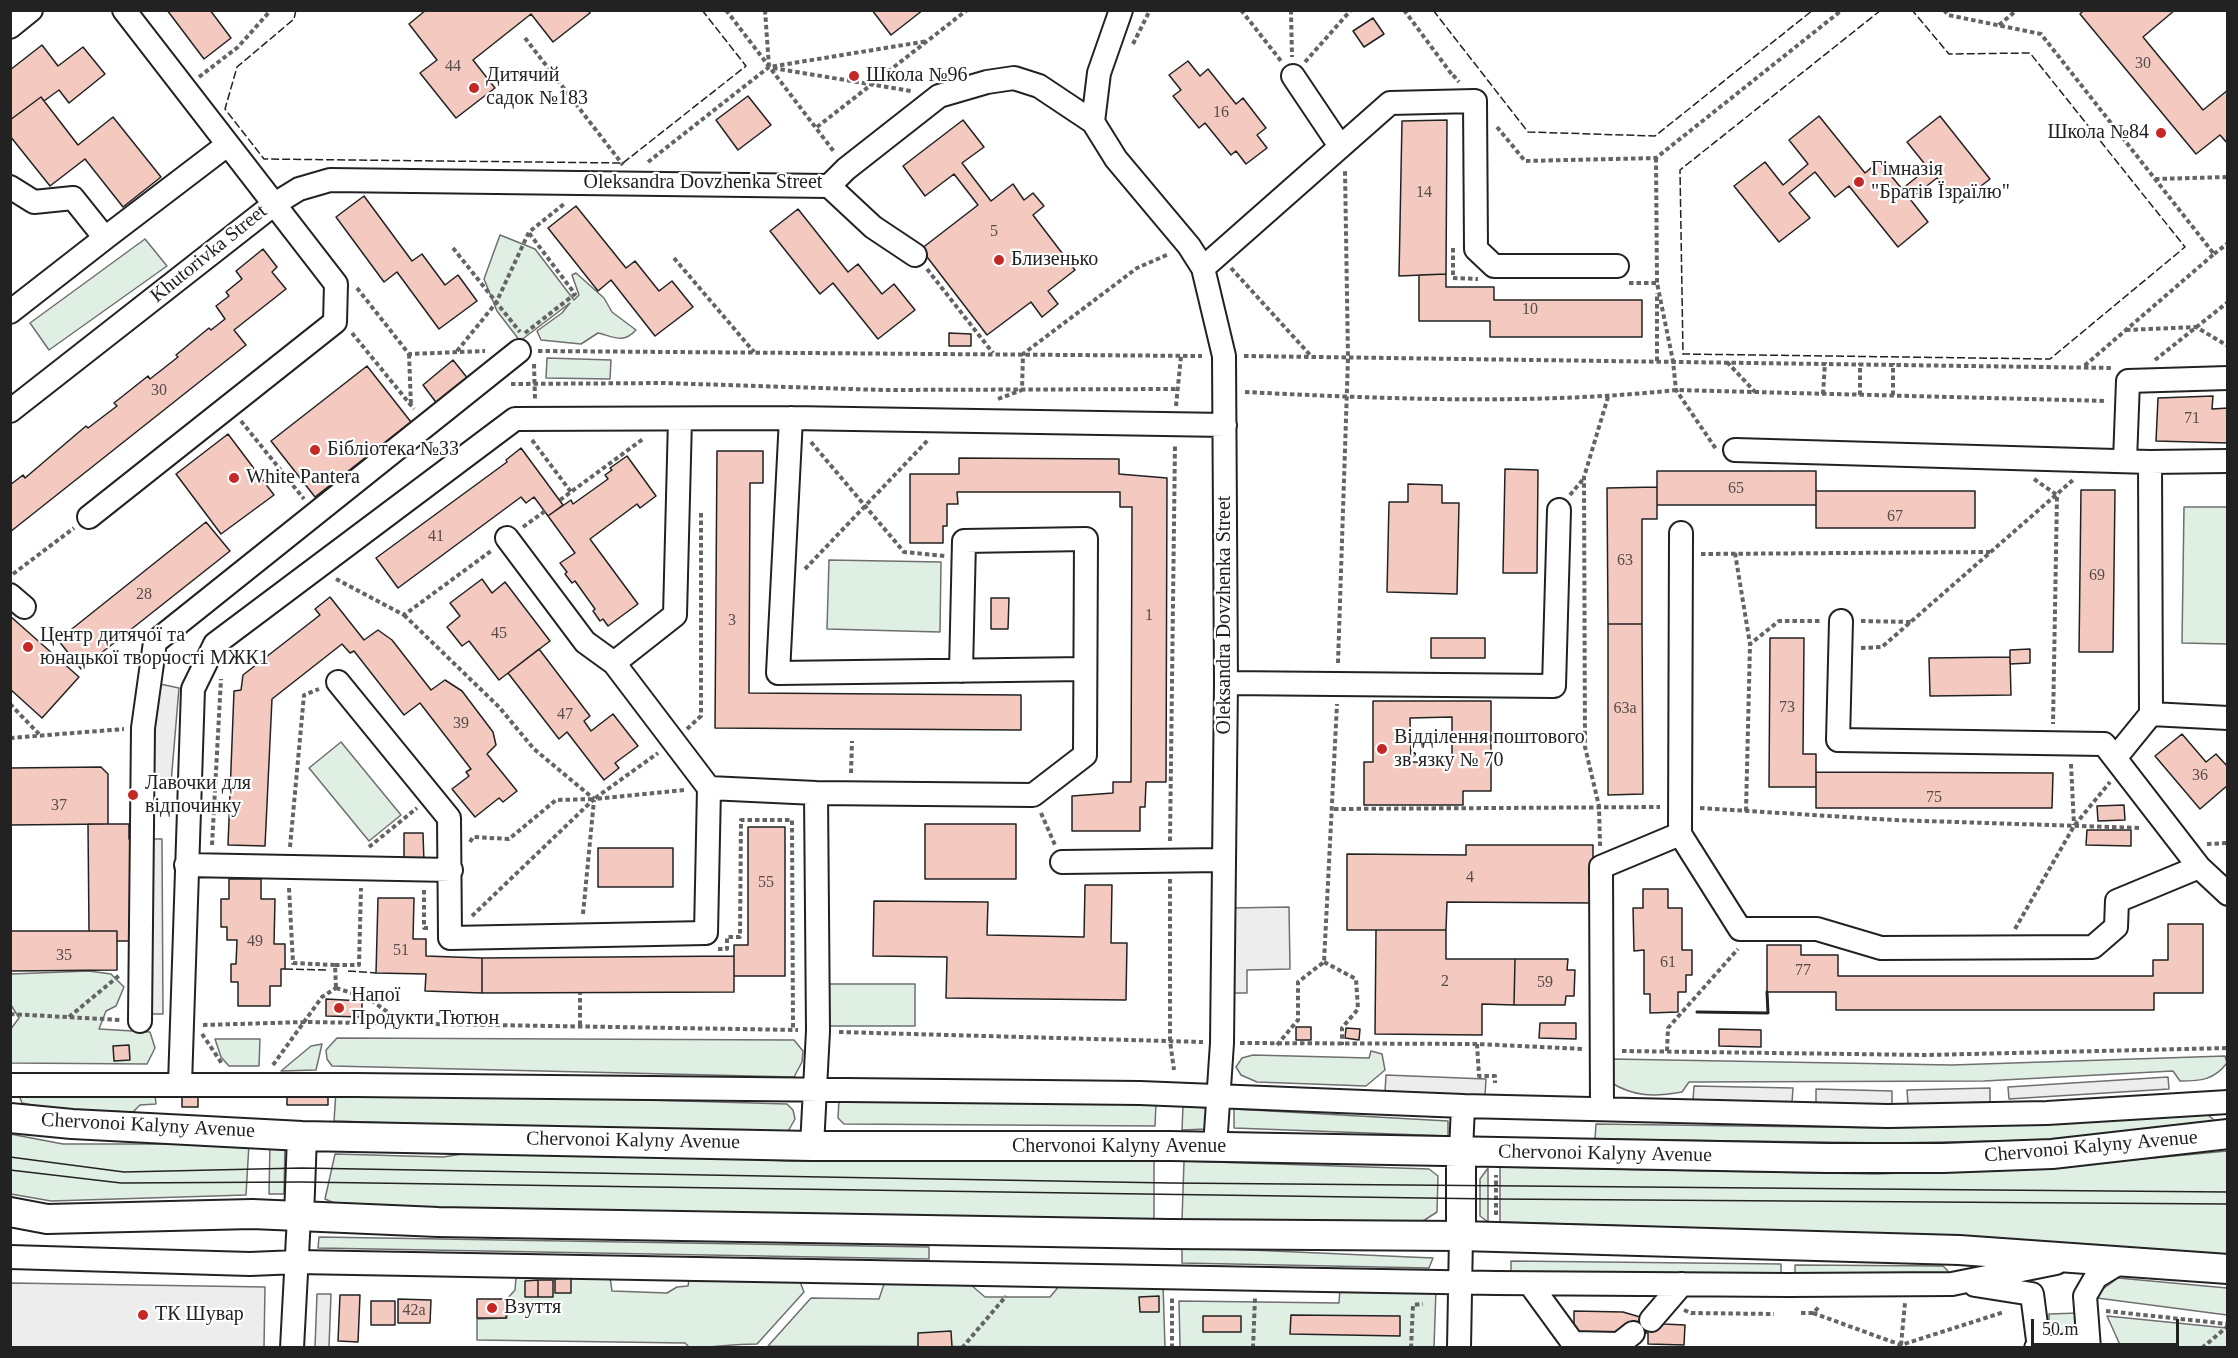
<!DOCTYPE html>
<html>
<head>
<meta charset="utf-8">
<style>
	body { margin:0 }
	#map { position:relative; width:2238px; height:1358px; overflow:hidden; background:#fff; font-family:Georgia,serif }
	canvas { display:block }
	.frame { position:absolute; inset:0; border:12px solid #222; pointer-events:none }
	.scale { position:absolute; left:2031px; top:1319px; width:148px; height:27px; box-sizing:border-box; border:3px solid #222; border-top:0; padding-left:8px; font-size:18px; line-height:21px; white-space:nowrap; color:#222; -webkit-text-stroke:4px #fff; paint-order:stroke }
</style>
</head>
<body>
<div id="map">
<canvas width="2238" height="1358"></canvas>
<div class="frame"></div>
<div class="scale">50 m</div>
</div>
<script>
const g = document.querySelector('canvas').getContext('2d');
g.lineJoin = 'round';
function fillPath(path, color) { g.fillStyle = color; g.fill(path, 'evenodd'); }
function strokePath(path, color, width, dash) { g.strokeStyle = color; g.lineWidth = width; g.lineCap = dash ? 'butt' : 'round'; g.setLineDash(dash || []); g.stroke(path); }
function write(font, color, halo, rows, align = 'center') {
  g.font = font + ' Georgia,serif'; g.lineWidth = 4.5; g.setLineDash([]); g.textBaseline = 'middle'; g.strokeStyle = halo; g.fillStyle = color; for (const [text, x, y, turn = 0] of rows) {
    g.save(); g.translate(x, y); g.rotate((+turn || 0) * Math.PI / 180); g.textAlign = isNaN(turn) ? turn : align; if (halo) g.strokeText(text, 0, 0); g.fillText(text, 0, 0); g.restore();
  }
}
const green = new Path2D(`
	M500 235 535 249 574 300 579 295 572 275 576 273 604 298 612 312 636 330C623 344 615 337 598 333L581 344 541 340 537 331 562 313 570 303 520 341 497 311 484 279Z
	M145 239 167 266 49 350 30 323Z
	M547 358 611 360 610 379 546 378Z
	M2184 507H2227V644L2182 643Z
	M829 560 941 562 940 632 827 629Z
	M341 742 401 815 369 841 309 768Z
	M89 971 111 974 124 987 116 1006 106 1011 99 1029 150 1032 155 1048 147 1064 11 1063 10 1030 19 1018 11 1005V974Z
	M826 984H915V1026H826Z
	M337 1038 794 1040 803 1051 802 1062 794 1077 332 1066 327 1059 326 1050Z
	M215 1039H260L259 1066H229L221 1057Z
	M322 1044 316 1070 281 1071 311 1046Z
	M1371 1051 1382 1054 1385 1070 1366 1086 1257 1082 1241 1075 1236 1067 1242 1058 1253 1055 1369 1058Z
	M2225 1056 2227 1063C2214 1080 2201 1081 2180 1081L2173 1071 1984 1081 1689 1082 1682 1092C1654 1097 1634 1097 1610 1082L1611 1059 1952 1065Z
	M336 1091 787 1104 793 1110 795 1119 786 1135 334 1121Z
	M19 1095H155L156 1104 140 1105 133 1112 56 1110 22 1103Z
	M839 1100 1156 1103 1155 1126 844 1124 838 1118Z
	M1183 1106 1207 1108 1206 1129 1182 1130Z
	M1234 1109 1448 1121V1136L1234 1128Z
	M2208 1115 2214 1120 2213 1124 2051 1140 1890 1143 1595 1139 1596 1124 1889 1128 2047 1124Z
	M10 1134 63 1144H249L246 1195 51 1201 11 1194Z
	M270 1142 285 1143 284 1194H269Z
	M495 1149 791 1161 1154 1160V1222L341 1206 325 1199 335 1154 443 1157Z
	M2227 1151V1256L1961 1236 1500 1222V1167L1877 1174 2058 1167Z
	M1184 1161 1429 1169 1438 1176 1437 1212 1423 1221 1182 1220Z
	M1488 1168V1222L1480 1216V1179Z
	M319 1237 929 1247V1259L318 1248Z
	M1182 1247 1433 1258 1429 1268 1182 1263Z
	M1511 1261 1781 1264V1274H1511Z
	M1795 1265 1943 1266 1948 1271 1945 1275 1795 1276Z
	M516 1277H610L612 1291 667 1293 677 1287 688 1286 689 1280 799 1279 804 1292 757 1344C734 1344 713 1347 690 1348L685 1343 477 1340V1319L507 1318V1299L515 1290Z
	M2118 1278 2227 1288V1315L2097 1298 2100 1291Z
	M884 1284 971 1285 985 1297H1050L1060 1285 1163 1284 1165 1347 768 1346 811 1298 879 1299Z
	M1340 1288 1436 1289 1434 1347H1180L1179 1301 1339 1303Z
	M2079 1313V1337L2049 1338V1314Z
	M2107 1316 2227 1328V1347H2121Z`);
const parking = new Path2D(`
	M160 684 179 688 171 783H148Z
	M148 839H162L163 1014H148Z
	M1289 907 1290 969 1247 970V993H1233L1232 908Z
	M1386 1075 1486 1079 1485 1096 1385 1092Z
	M2168 1077 2169 1089 2009 1099 2008 1087Z
	M1694 1086 1793 1088 1792 1103 1693 1101Z
	M1990 1088V1102L1908 1105 1907 1090Z
	M1816 1089 1892 1091V1105L1816 1104Z
	M11 1283 265 1287 264 1347H11Z
	M317 1294H331L329 1347H315Z`);
const building = new Path2D(`
	M167 10H210L231 38 204 59Z
	M426 10H588L590 13 553 42 531 14 473 60 495 88 456 118 420 73 437 60 409 24Z
	M872 10H923L891 35Z
	M2084 10H2175L2143 37 2203 110 2228 90V144L2220 135 2196 154 2080 14Z
	M1373 18 1384 34 1364 47 1353 31Z
	M42 45 58 66 83 47 105 74 69 103 59 90 44 101 41 97 10 120V70Z
	M1188 61 1200 76 1208 69 1236 104 1243 98 1266 128 1257 135 1267 148 1246 164 1236 151 1231 155 1205 123 1199 128 1173 96 1181 90 1169 75Z
	M748 96 771 125 738 150 716 120Z
	M41 97 78 145 113 117 161 177 123 207 85 159 50 186 10 136V120Z
	M1819 116 1865 173 1879 161 1902 189 1928 168 1907 142 1940 116 1990 179 1958 204 1937 178 1910 199 1928 222 1898 247 1849 186 1835 197 1815 172 1789 193 1810 218 1779 242 1734 186 1765 162 1783 185 1808 164 1789 140Z
	M963 120 984 147 962 163 991 201 1013 184 1024 200 1033 193 1044 206 1033 215 1075 270 1048 291 1058 304 1042 317 1031 302 987 335 921 249 978 205 954 174 925 196 903 166Z
	M1447 120 1446 274 1399 276 1402 121Z
	M364 196 412 261 422 254 445 285 458 275 477 301 439 329 397 272 384 282 336 217Z
	M576 206 626 268 635 261 659 291 672 281 693 307 655 336 611 280 598 291 548 228Z
	M798 209 848 272 858 264 882 294 894 284 915 310 878 339 833 283 820 294 770 231Z
	M263 249 277 267 272 272 286 289 234 330 246 345 10 532V485L23 475 25 478 86 426 88 428 117 406 114 403 148 376 150 379 178 357 176 355 209 328 211 330 225 319 216 306 229 296 226 292 242 279 236 271Z
	M1446 274V287H1494V300H1642V337H1490V321H1419V275Z
	M949 333 971 334V346H949Z
	M453 360 469 380 438 405 423 385Z
	M367 366 411 422 315 497 271 441Z
	M2213 396 2212 409 2228 408V443L2156 441 2158 398Z
	M228 434 274 495 221 534 176 474Z
	M521 448 563 505 548 516 534 497 526 503 521 497 398 588 376 558 507 462 506 460Z
	M717 451H763V483H750L749 693 1021 695V730L715 728Z
	M627 456 656 496 640 508 637 504 590 539 638 604 608 626 603 619 600 621 593 611 595 609 575 581 572 583 565 574 567 572 560 563 575 553 548 516 571 500 573 504 608 479 605 475 612 470 610 468Z
	M959 458 1119 459V474L1167 478 1166 782H1146L1145 807H1140V831H1072V796L1113 793V782H1131L1132 507H1120V492H957L958 504H947V526H943V543H910V474H959Z
	M1505 469 1538 470 1537 573H1503Z
	M1657 471H1816V505H1657Z
	M1408 484 1442 485V503H1459L1457 594 1387 592 1389 502H1408Z
	M1657 487V519H1642V624H1608L1607 488Z
	M2081 490H2115L2113 652H2079Z
	M1816 491H1975V528H1816Z
	M206 522 230 551 81 669 58 640Z
	M482 579 492 593 505 582 550 641 499 680 469 641 462 646 447 627 460 616 450 603Z
	M330 597 364 640 378 630 392 640 431 690 445 680 462 691 493 732 496 745 487 754 517 791 503 802 499 798 475 817 452 789 469 776 466 772 471 769 420 703 404 715 354 651 350 653 342 644 272 699 265 846 228 845 234 691 241 690 243 675 320 615 315 609Z
	M991 598H1009L1008 629H991Z
	M10 616 79 677 42 718 10 689Z
	M1608 624H1642L1643 794 1608 795Z
	M1431 638H1485V658H1431Z
	M1770 638H1804L1803 754H1816V787H1769Z
	M539 649 590 716 584 721 591 731 613 714 638 746 615 763 619 768 604 780 567 732 559 739 508 673Z
	M2030 649V663L2010 664V650Z
	M2010 657 2011 695 1930 696 1929 658Z
	M1373 701H1491V791H1463V805H1364V762H1373ZM1452 717V762H1411L1410 718Z
	M2182 734 2206 762 2216 754 2228 767V785L2200 809 2155 756Z
	M101 767 108 774V824L10 825V768Z
	M1816 772 2053 773 2052 808H1816Z
	M2124 805 2125 820 2098 821 2097 806Z
	M88 824H129V839H136L137 941H117V931H89Z
	M925 824H1016V879H925Z
	M748 827H785V976H734V945H748Z
	M2087 830H2131V846L2086 845Z
	M404 833H423L424 863H404Z
	M1466 845H1593V903L1447 902 1446 930H1347V854L1466 855Z
	M598 848H673V887H598Z
	M229 879H261V899H275L274 944H285V969H281V986H270V1006H238V982H231V964H236L237 940H227V927H221V899H229Z
	M1085 885H1112L1111 943H1127L1126 1000 946 998 947 957 873 956 874 901 988 902 987 935 1084 937Z
	M1643 889H1668V908H1682V950H1692V975H1686V992H1678V1012L1650 1013V994H1644V950L1634 951 1633 908H1643Z
	M378 898H414L413 939H426V956L482 958V993L425 991 426 974 376 973Z
	M2168 924H2203V993H2154V1010H1836V992H1767V945H1801V955H1838V976H2153V960H2168Z
	M1376 930H1446V959H1515L1514 1005 1482 1004V1035L1375 1034Z
	M10 931H117V970L10 971Z
	M734 956V992L482 993V958Z
	M1515 959H1568L1567 970H1575L1574 996H1566L1565 1005H1514Z
	M326 999 362 1001V1017L326 1016Z
	M1540 1023H1576V1039L1539 1038Z
	M1296 1027H1311V1040H1296Z
	M1346 1028 1360 1029 1359 1040 1345 1038Z
	M1719 1029 1761 1030V1047L1719 1046Z
	M129 1045 130 1060 114 1061 113 1046Z
	M287 1092H328V1105H287Z
	M198 1096V1107H182V1097Z
	M571 1278V1293H555V1279Z
	M538 1280H553V1297H538Z
	M538 1280V1297H525V1281Z
	M340 1295H360L358 1342 338 1341Z
	M1159 1296V1312H1140L1139 1297Z
	M398 1299 431 1300 430 1323H398Z
	M477 1299H506V1318H477Z
	M371 1301H395V1325H371Z
	M1574 1311 1623 1312 1664 1324 1685 1325 1684 1345 1648 1344V1333L1574 1332Z
	M1291 1315 1400 1316V1336L1290 1334Z
	M1203 1316H1241V1332H1203Z
	M951 1331 952 1347 918 1348V1333Z`);
const path = new Path2D(`
	M726 10 835 153
	M765 10 769 67
	M1241 10 1281 61
	M1291 10 1292 57
	M1404 10 1453 76
	M1944 10 1948 15 2041 34 2214 254 2083 367
	M1999 25 2017 10
	M525 38 623 165
	M1133 44 1150 10
	M1305 62 1351 10
	M773 68 911 91
	M1453 75 1459 82
	M199 77 238 47 271 10
	M817 127 967 10
	M1497 127 1525 161 1656 158 1842 10
	M1656 158 1657 283
	M648 162 769 67 928 41
	M2155 179 2228 177
	M453 248 520 332
	M1453 248V278L1478 279
	M2214 254 2228 243
	M674 258 754 352
	M1231 268 1311 356
	M927 269 993 353
	M1629 283H1657L1673 361 1676 390 1716 449
	M357 288 409 354 485 351
	M2126 330 2196 327 2228 346
	M352 333 414 409
	M525 333 575 294 529 233
	M457 351 496 303 529 232 564 204
	M538 351 1202 356
	M409 354 411 406
	M1244 356 2113 368
	M2155 360 2228 302
	M1657 361V293
	M1727 362 1755 392
	M534 364 535 399
	M511 384 663 383 883 390 1176 389
	M1245 392C1385 399 1537 405 1676 390L2107 401
	M1823 394 1825 362
	M1860 395V363
	M1893 395V363
	M998 399 1022 390 1023 354 1137 268 1169 254
	M1176 406 1181 356
	M241 421 304 499
	M532 440 571 492
	M811 442 904 552 945 556
	M2034 479 2057 495 2053 724
	M1570 495 1584 478
	M560 500 643 439
	M523 527 545 511
	M1735 553 1750 644
	M1701 554 1990 552
	M805 569 928 440
	M13 574 74 528
	M336 579 404 615 491 551
	M404 615 499 707 534 749 594 799
	M1861 621 1911 622
	M1861 648 1882 647 2073 480
	M1338 663 1348 358 1345 170
	M10 704 39 734
	M687 729 701 716V512
	M10 738 124 729
	M2071 764 2074 825
	M851 773 852 741
	M1700 808 1894 820 2142 828
	M1334 809 1660 807
	M1746 811 1750 644 1779 621H1820
	M1041 813 1055 845
	M1170 841 1175 444
	M470 842 473 837 509 839 556 800 594 799 658 753
	M2207 844 2228 843
	M212 845 221 679
	M1600 846 1599 806 1585 747 1584 477 1608 397
	M290 847 304 695 319 689
	M369 847 417 808
	M1170 879V1041L1174 1070
	M289 888 293 963 335 965 336 988
	M424 890V928H429
	M583 914 594 800
	M472 916 594 799 684 790
	M2015 929 2074 826 2110 782
	M718 949H727V937H740L741 820H792L793 1029
	M1324 962 1356 979 1358 1009 1342 1028V1045
	M335 965H359L361 888
	M336 988 368 998 403 1023
	M10 1014 121 1020
	M69 1017 121 974
	M203 1025 305 1022 798 1030
	M580 1025V993
	M839 1032 1203 1042
	M202 1034 223 1065
	M1240 1043 1477 1044 1584 1049
	M1477 1044 1479 1076H1495V1083
	M1277 1045 1298 1020V982L1324 962 1337 704
	M1622 1051 1926 1055 2228 1048
	M1667 1051 1668 1028 1738 949
	M273 1065 322 997 336 988
	M1496 1215V1175
	M1684 1310 1691 1313 1774 1314
	M2106 1311 2228 1324
	M1801 1313H1813L1820 1306
	M1813 1313 1901 1345 2004 1312
	M1901 1345 1905 1303
	M962 1348 1006 1296
	M1172 1348V1296
	M1253 1348 1255 1298
	M1411 1348 1413 1305 1423 1304
	M2202 1348 2228 1326`);
const minor = new Path2D(`
	M10 27 31 10
	M1293 76 1340 146
	M1093 122 1099 73 1121 10
	M829 186 873 227 915 255
	M10 187 34 202 73 198 105 238 227 145
	M1203 268 1390 103 1475 101 1476 249 1494 266H1617
	M10 312 105 238
	M10 411 273 205 299 189 330 180 829 186 846 169 939 96 987 82 1014 78 1039 86 1093 122 1116 159 1189 246 1203 268 1224 356 1226 683 1222 1043 1215 1147
	M791 418 778 673 1085 669
	M1735 450 2150 462 2228 461
	M2125 461 2128 381 2228 378
	M89 517 335 322 336 284 124 10
	M10 595 24 607
	M1841 621 1838 740 2104 744 2199 867 2228 894
	M614 663 675 615 680 419
	M338 682 449 818 450 938 706 933 709 788 614 663 585 642 507 538
	M1226 683 1554 686 1559 510
	M2151 714 2228 718
	M2116 757 2151 714 2150 462
	M709 788 816 793 1033 795 1085 755 1086 539 964 541 961 671
	M1680 834 1740 929H1817L1881 948 2093 947 2116 927 2117 901 2199 867
	M1062 862 1223 860
	M186 865 451 870
	M140 1021 143 728 155 642 519 351
	M180 1084 193 689 215 644 515 419 791 418 1225 425
	M10 1085H355L1140 1093 1463 1106 1888 1116 2047 1113 2228 1102
	M1602 1109 1601 867 1680 834 1681 533
	M812 1146 818 1031 816 793
	M1461 1151 1463 1106
	M10 1257 250 1264 297 1262 1496 1283 1788 1285 1952 1284 2056 1263
	M1530 1284 1573 1343 1619 1344 1633 1333
	M1975 1285 2032 1294 2039 1348
	M1651 1320 1682 1284
	M292 1348 299 1217
	M1459 1348 1461 1236
	M2036 1348 2088 1344
	M2089 1348 2085 1296 2096 1277 2124 1260`);
const major = new Path2D(`
	M10 1118 72 1124 302 1136 812 1146H1171L1828 1158H1943L2052 1154 2228 1134
	M10 1212 47 1219 252 1214 438 1222 1169 1234 1461 1236 1959 1250 2228 1269
	M299 1217 302 1136
	M1461 1236V1151`);
const tram = new Path2D(`
	M10 1157 124 1172 301 1168 1170 1183 2228 1192
	M10 1170 121 1183 300 1182 1495 1199 2228 1204`);
const fence = new Path2D(`
	M296 10 294 19 237 67 225 109 264 159 623 163 746 66 702 10
	M1433 10 1528 132 1655 136 1813 10
	M1881 10 1680 170 1683 354 2050 359 2185 247 2030 53 1949 54 1912 10
	M285 969 327 970
	M348 971 376 973`);
const wall = new Path2D(`
	M1697 1012 1768 1013 1767 992`);
const markers = [
	[854,76,6,"#c62828"],
	[474,88,6,"#c62828"],
	[2161,133,6,"#c62828"],
	[1859,182,6,"#c62828"],
	[999,260,6,"#c62828"],
	[315,450,6,"#c62828"],
	[234,478,6,"#c62828"],
	[28,647,6,"#c62828"],
	[1382,749,6,"#c62828"],
	[133,795,6,"#c62828"],
	[339,1008,6,"#c62828"],
	[492,1308,6,"#c62828"],
	[143,1315,6,"#c62828"]
];
const numberNames = [
	["30",2143,64],
	["44",453,67],
	["16",1221,113],
	["14",1424,193],
	["5",994,232],
	["10",1530,310],
	["30",159,391],
	["71",2192,419],
	["65",1736,489],
	["67",1895,517],
	["41",436,537],
	["63",1625,561],
	["69",2097,576],
	["28",144,595],
	["1",1149,616],
	["3",732,621],
	["45",499,634],
	["73",1787,708],
	["63а",1625,709],
	["47",565,715],
	["39",461,724],
	["36",2200,776],
	["75",1934,798],
	["37",59,806],
	["4",1470,878],
	["55",766,883],
	["49",255,942],
	["51",401,951],
	["35",64,956],
	["61",1668,963],
	["77",1803,971],
	["2",1445,982],
	["59",1545,983],
	["42а",414,1311]
];
const poiNames = [
	["Дитячий",486,76],
	["садок №183",486,99],
	["Школа №96",866,76],
	["Школа №84",2149,133,"right"],
	["Гімназія",1871,170],
	["\"Братів Їзраїлю\"",1871,193],
	["Близенько",1011,260],
	["Бібліотека №33",327,450],
	["White Pantera",246,478],
	["Центр дитячої та",40,636],
	["юнацької творчості МЖК1",40,659],
	["Відділення поштового",1394,738],
	["зв’язку № 70",1394,761],
	["Лавочки для",145,784],
	["відпочинку",145,807],
	["Напої",351,996],
	["Продукти Тютюн",351,1019],
	["Взуття",504,1308],
	["ТК Шувар",155,1315]
];
const streetNames = [
	["Oleksandra Dovzhenka Street",703,183],
	["Khutorivka Street",209,254,-39],
	["Oleksandra Dovzhenka Street",1225,615,-90],
	["Chervonoi Kalyny Avenue",148,1126,3],
	["Chervonoi Kalyny Avenue",633,1141,1],
	["Chervonoi Kalyny Avenue",1119,1147],
	["Chervonoi Kalyny Avenue",2091,1147,-5],
	["Chervonoi Kalyny Avenue",1605,1154,1]
];
fillPath(green, '#e0efe3');
strokePath(green, '#6f6f6f', 1.5);
fillPath(parking, '#ededed');
strokePath(parking, '#6f6f6f', 1.5);
fillPath(building, '#f3c9c0');
strokePath(building, '#222', 1.5);
strokePath(minor, '#222', 26);
strokePath(major, '#222', 32);
strokePath(path, '#646464', 4, [4.5, 3]);
strokePath(minor, '#fff', 22);
strokePath(major, '#fff', 28);
strokePath(tram, '#222', 1.5);
strokePath(fence, '#222', 1.5, [8, 3]);
strokePath(wall, '#222', 3);
for (const [x, y, r, color] of markers) { const dot = new Path2D(); dot.arc(x, y, r, 0, 2 * Math.PI); g.fillStyle = color; g.fill(dot); strokePath(dot, '#fff', 2); }
write('16px', '#564c4a', null, numberNames);
write('20px', '#222', '#fff', poiNames, 'left');
write('20px', '#222', '#fff', streetNames);
</script>
</body>
</html>
